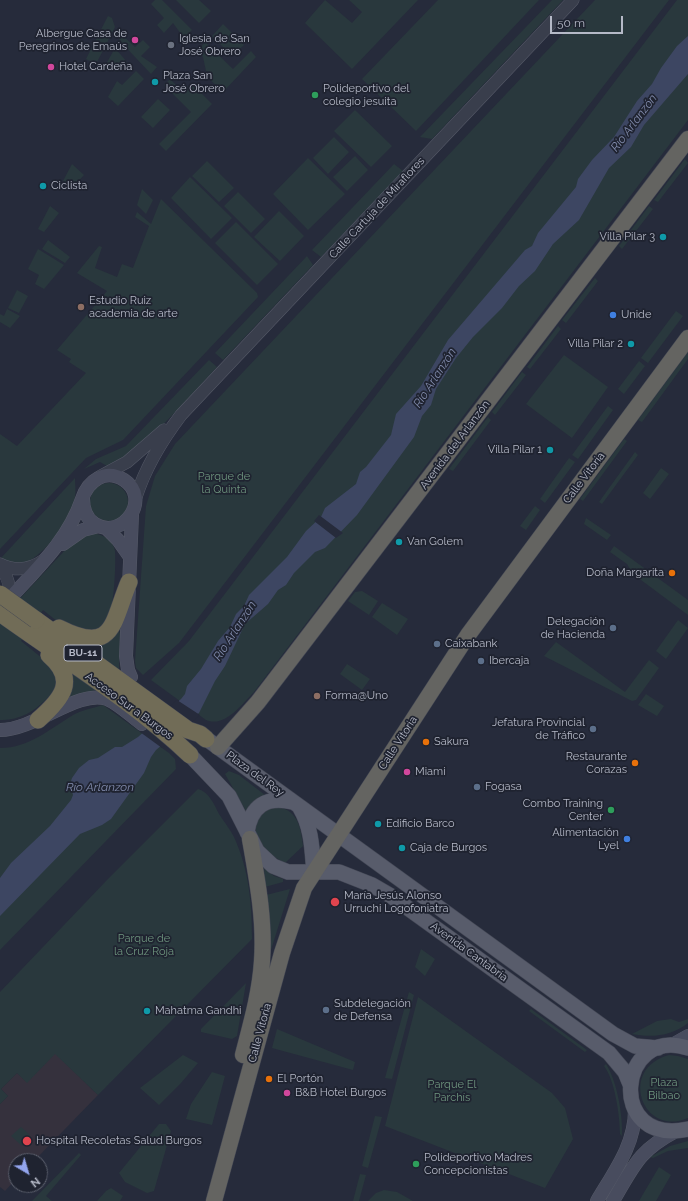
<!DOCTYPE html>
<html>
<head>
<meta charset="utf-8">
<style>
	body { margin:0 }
	#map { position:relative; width:688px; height:1201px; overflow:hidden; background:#262b3b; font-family:Raleway,sans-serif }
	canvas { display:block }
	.north { position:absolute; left:8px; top:1153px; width:40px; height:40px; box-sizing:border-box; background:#1f2330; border:1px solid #5b5f6c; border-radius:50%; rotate:142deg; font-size:11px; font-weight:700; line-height:16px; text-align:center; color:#b5b9c7 }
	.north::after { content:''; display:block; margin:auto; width:14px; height:18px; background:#93a5ee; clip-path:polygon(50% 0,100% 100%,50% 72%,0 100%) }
	.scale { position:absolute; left:550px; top:16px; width:73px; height:18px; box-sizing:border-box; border:2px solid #b5b9c7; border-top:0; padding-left:5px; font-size:12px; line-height:14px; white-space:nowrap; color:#b5b9c7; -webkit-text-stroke:3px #1f2330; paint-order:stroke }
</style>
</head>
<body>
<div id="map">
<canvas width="688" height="1201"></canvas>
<div class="north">N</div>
<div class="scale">50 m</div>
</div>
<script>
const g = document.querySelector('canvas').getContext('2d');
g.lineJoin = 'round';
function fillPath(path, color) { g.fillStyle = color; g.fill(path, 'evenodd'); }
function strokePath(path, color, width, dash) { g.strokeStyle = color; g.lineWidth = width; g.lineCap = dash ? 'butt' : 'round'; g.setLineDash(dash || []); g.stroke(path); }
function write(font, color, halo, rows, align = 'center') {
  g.font = font + ' Raleway,sans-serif'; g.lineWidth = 3.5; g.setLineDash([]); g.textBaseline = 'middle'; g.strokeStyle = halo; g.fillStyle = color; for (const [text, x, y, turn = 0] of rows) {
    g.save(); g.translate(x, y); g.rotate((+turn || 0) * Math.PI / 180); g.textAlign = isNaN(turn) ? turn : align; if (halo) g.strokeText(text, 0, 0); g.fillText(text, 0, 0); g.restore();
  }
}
const medical = new Path2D(`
	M55 1053 98 1095 34 1161H16V1179L5 1191 0 1187V1104L8 1096 1 1089 17 1073 27 1082Z`);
const green = new Path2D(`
	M155 0H162L192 30 184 38 173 23 164 33 157 25 164 18 151 4Z
	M176 0H199L211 11 199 23Z
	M325 0 352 23 362 12 349 0H418L352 69 305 23Z
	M438 0H539L416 131 362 79Z
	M552 0H563L432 139 420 137Z
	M595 0H669L179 643 143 675 136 668 135 661 146 506 155 476 175 444Z
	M677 0H688V120L254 692C242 704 225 728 206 720L151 680 189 641Z
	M108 16 112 18 115 27 96 64 86 59Z
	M223 24 244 45 232 56 212 36Z
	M122 35 135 47 143 40 150 47 141 56 157 67 151 74 119 40Z
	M205 42 233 69 251 51 256 57 223 92 204 74 206 71 203 57 197 51Z
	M115 48 127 62 117 72 105 66Z
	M136 71 144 79 118 106 108 97 117 81 122 85Z
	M170 79 176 85 191 87 193 85 212 104 166 151 159 144 191 112 164 85Z
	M158 99 170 110 153 128 141 117Z
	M355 110 392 146 371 167 334 131Z
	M334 137 349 152 328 174 313 158Z
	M355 156 368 170 347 191 333 177Z
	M308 158 345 194 308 230 273 194Z
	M685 159 688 163 658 202 654 200Z
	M207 161 234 188 219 202 192 176Z
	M72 164 84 175 73 187 63 181Z
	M394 164 403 171 321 257 312 250Z
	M190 177 232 218 211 239 171 198Z
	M142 189 153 200 146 214 137 205Z
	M238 192 265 219 251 233 224 206Z
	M161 199 257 293 258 297 123 440 86 458 0 549V434L17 446 86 373 69 362 71 359 57 350 107 291 77 273 99 246 102 247 95 268 117 277 122 264 133 268 149 226 135 217 137 212 151 224Z
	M50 206 59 213 44 232 38 229Z
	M649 206 653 209 622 249 619 246Z
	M279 211 304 236 280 261 254 237Z
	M236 222 278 264 257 285 215 243Z
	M48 240 70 257 65 263 42 249Z
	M38 249 64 265 44 289 35 284 39 275 28 269Z
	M307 256 313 265 223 360 215 353Z
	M595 278 598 281 566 323 562 320Z
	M17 290 28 296 19 313 8 308Z
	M7 309 20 316 10 328 0 322V314L4 316Z
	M676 311 683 316 648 363 641 358Z
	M558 326 561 329 530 369 527 367Z
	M688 352V359L642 422 638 420Z
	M564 355 608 387 572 438 526 404Z
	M209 360 217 367C187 399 147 448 107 466L100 462 84 469 96 459 126 446Z
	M639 361 645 366 624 394 618 389Z
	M522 372 526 375 495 415 492 412Z
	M608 406 613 410 578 459 572 455Z
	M488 417 491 420 453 471 449 469Z
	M624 439 627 441 583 501 580 499Z
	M635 452 638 455 602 504 599 502Z
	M569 458 575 462 545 503 540 499Z
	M661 468 669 474 650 499 643 493Z
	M75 478C75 484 76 491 75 497 72 520 45 554 24 564L6 562 1 558Z
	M90 502a19 19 0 1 1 38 0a19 19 0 1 1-38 0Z
	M535 506 540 510 526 530 520 526Z
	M586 518 611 535 607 540 584 524Z
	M94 533C105 536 113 540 115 551 116 566 114 604 109 617 106 625 100 628 93 631L58 622 43 610 21 641 53 667 57 686C44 705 24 721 0 720V620L67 548 79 538Z
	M614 546 688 600V615L633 574 627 564 610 552Z
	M362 591 378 601 369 615 348 601 355 592Z
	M382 603 408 619 397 635 372 617Z
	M678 620 688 628 666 659 656 651Z
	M119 631 120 633 119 670 88 649 108 642Z
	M556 642 625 692 649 660 659 668 636 700 632 701 544 656Z
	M347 664 370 679 362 690 340 674Z
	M71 672 96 690 82 693 65 701Z
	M646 694 664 706 657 716 638 705Z
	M103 705 169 753 175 759 176 769 0 950V748C29 748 50 729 73 715 82 710 93 708 103 705Z
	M229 771 239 775 265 795 251 804 246 811 225 774Z
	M198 789C209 792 214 804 219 814 224 822 230 829 234 837 249 870 252 903 252 939L98 1095 55 1054 27 1083 17 1073 1 1089 8 1096 0 1104V992L107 880Z
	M275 807C297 808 301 827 303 846L285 863C269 855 246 837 260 817 263 812 269 809 275 807Z
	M264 868 274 876 283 879V882L265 887Z
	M290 889 271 950 267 949 266 895Z
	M421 949 435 959 425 976 415 967Z
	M246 983 237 1036 232 1039 201 1032V1029Z
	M409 992 414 995 392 1079 385 1078Z
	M418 997 552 1093 565 1108 573 1139 545 1188 385 1126Z
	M531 1009 587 1050 585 1052 529 1011Z
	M671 1019 679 1022 688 1019V1023C672 1036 652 1038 632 1034L657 1021Z
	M277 1029 355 1062 353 1070 272 1048Z
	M183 1055 198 1063 181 1083 159 1105 140 1088Z
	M669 1055 678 1056 688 1059V1118C643 1138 617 1069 669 1055Z
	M606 1064C617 1081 623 1115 622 1136L620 1134C620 1117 615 1080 604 1066Z
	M212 1072 225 1076 212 1125 186 1119 191 1104Z
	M375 1116 382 1117 368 1168 362 1166Z
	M159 1124H166L171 1131 154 1191 147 1193 125 1182 119 1173Z
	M21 1127 29 1134 30 1138 22 1146 11 1136Z
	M688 1141V1148L668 1151 653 1158 650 1157 670 1146Z
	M79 1153 81 1155 46 1196 52 1201H32Z
	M659 1167 671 1175 656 1201H639Z
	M360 1174 366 1175 359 1201H353Z
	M111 1188 123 1196 120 1201H97L106 1191Z
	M384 1190 397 1192 413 1201H368L376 1193Z`);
const water = new Path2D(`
	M688 36V74L644 125 631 147 609 168 579 220 553 244 535 271 519 286 502 308 473 337 456 358 436 389 431 405 422 416 414 437 357 515 325 548 315 552 294 573 286 585 278 590 268 604 245 624 225 666 215 681 199 713 156 750 151 757 144 773 111 819 102 825 80 834 0 916V878L11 863 50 826 71 800 73 795 70 784 72 778 79 768 89 760 98 758 115 747H122L138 737 181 699 185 694 187 686 201 669 218 641 230 627 236 614 244 606 249 595 287 557 306 531 321 517 325 508 356 484 360 472 366 467 391 435 396 414 421 386 448 340 525 250 532 246 538 233 576 187 578 179 592 160 614 137 637 101 652 84 661 68 677 46Z`);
const pier = new Path2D(`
	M319 515 343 533 336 538 314 521Z
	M177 700 200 715 162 748 140 732Z`);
const tertiary = new Path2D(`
	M101 476 127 462 164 430
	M136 497C146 466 162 440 181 415L573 0
	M0 564C16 572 30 570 44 560
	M0 568C10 578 11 589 6 602`);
const secondary = new Path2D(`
	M106 528 118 540 130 557
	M63 544 83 530 99 526
	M3 606C33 572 67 543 82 499 88 481 105 468 124 480 152 498 123 541 95 524 85 518 83 508 83 498
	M131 677 128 670 126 656 132 515
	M0 730C35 730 78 689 107 699 119 704 131 716 142 724
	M672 1045 688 1036
	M597 1201C614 1172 635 1145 635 1110
	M613 1201C634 1166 638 1151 676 1131`);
const primary = new Path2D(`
	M208 740 613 1034 635 1046 658 1048
	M190 755 229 796 257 851 273 866 288 872H339L372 885 391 896 609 1053 625 1072 630 1084
	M300 808C312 828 312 850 314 873
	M247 832C251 806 266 796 292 802
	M688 1048C618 1025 605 1147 688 1129`);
const trunk = new Path2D(`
	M218 747 258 702 688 139
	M243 1055C251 1024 260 993 262 961 265 920 257 879 250 839
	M214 1201 282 953 304 888 468 635 688 338`);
const motorway = new Path2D(`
	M0 613C64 659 133 701 190 755
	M36 620 188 730 200 734 206 739
	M59 628C115 656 112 622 129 582
	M38 720C62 699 78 680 49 655`);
const motorwayBridge = new Path2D(`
	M0 594 36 620`);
const markers = [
	[135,40,4,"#d1479c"],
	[171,45,4,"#6b7280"],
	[51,67,4,"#d1479c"],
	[155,82,4,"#0f9aa8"],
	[315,95,4,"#2e9e5b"],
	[43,186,4,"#0f9aa8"],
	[663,237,4,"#0f9aa8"],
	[81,307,4,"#8d6e63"],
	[613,315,4,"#3f7fe0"],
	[631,344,4,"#0f9aa8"],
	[550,450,4,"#0f9aa8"],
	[399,542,4,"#0f9aa8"],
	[672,573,4,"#e8710a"],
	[613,628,4,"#5c6f8a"],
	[437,644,4,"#5c6f8a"],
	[481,661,4,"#5c6f8a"],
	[317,696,4,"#8d6e63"],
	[593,729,4,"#5c6f8a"],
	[426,742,4,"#e8710a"],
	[635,763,4,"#e8710a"],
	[407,772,4,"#d1479c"],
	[477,787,4,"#5c6f8a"],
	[611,810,4,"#2e9e5b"],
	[378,824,4,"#0f9aa8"],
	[627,839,4,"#3f7fe0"],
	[402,848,4,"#0f9aa8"],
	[335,902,5,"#e0444e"],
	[326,1010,4,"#5c6f8a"],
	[147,1011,4,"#0f9aa8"],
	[269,1079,4,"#e8710a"],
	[287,1093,4,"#d1479c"],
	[27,1141,5,"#e0444e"],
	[416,1164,4,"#2e9e5b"]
];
const shields = [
	[83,653,38]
];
const shieldNames = [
	["BU-11",83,653]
];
const poiNames = [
	["Albergue Casa de",127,34,"right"],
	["Peregrinos de Emaús",127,47,"right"],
	["Iglesia de San",179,39],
	["José Obrero",179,52],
	["Hotel Cardeña",59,67],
	["Plaza San",163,76],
	["José Obrero",163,89],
	["Polideportivo del",323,89],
	["colegio jesuita",323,102],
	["Ciclista",51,186],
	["Villa Pilar 3",655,237,"right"],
	["Estudio Ruiz",89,301],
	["academia de arte",89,314],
	["Unide",621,315],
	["Villa Pilar 2",623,344,"right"],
	["Villa Pilar 1",542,450,"right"],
	["Van Golem",407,542],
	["Doña Margarita",664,573,"right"],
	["Delegación",605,622,"right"],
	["de Hacienda",605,635,"right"],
	["Caixabank",445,644],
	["Ibercaja",489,661],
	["Forma@Uno",325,696],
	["Jefatura Provincial",585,723,"right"],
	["de Tráfico",585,736,"right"],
	["Sakura",434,742],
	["Restaurante",627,757,"right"],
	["Corazas",627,770,"right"],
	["Miami",415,772],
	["Fogasa",485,787],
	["Combo Training",603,804,"right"],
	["Center",603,817,"right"],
	["Edificio Barco",386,824],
	["Alimentación",619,833,"right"],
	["Lyel",619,846,"right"],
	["Caja de Burgos",410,848],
	["María Jesús Alonso",344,896],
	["Urruchi Logofoniatra",344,909],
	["Subdelegación",334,1004],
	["de Defensa",334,1017],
	["Mahatma Gandhi",155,1011],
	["El Portón",277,1079],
	["B&B Hotel Burgos",295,1093],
	["Hospital Recoletas Salud Burgos",36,1141],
	["Polideportivo Madres",424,1158],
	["Concepcionistas",424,1171]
];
const streetNames = [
	["Calle Cartuja de Miraflores",377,208,-47],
	["Avenida del Arlanzón",455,445,-53],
	["Calle Vitoria",584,478,-53],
	["Acceso Sur a Burgos",129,706,36],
	["Calle Vitoria",398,743,-57],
	["Plaza del Rey",255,774,36],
	["Avenida Cantabria",469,952,36],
	["Calle Vitoria",260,1033,-75]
];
const parkNames = [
	["Parque de",224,477],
	["la Quinta",224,490],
	["Parque de",144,939],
	["la Cruz Roja",144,952],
	["Plaza",664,1083],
	["Bilbao",664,1096],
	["Parque El",452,1085],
	["Parchís",452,1098]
];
const waterNames = [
	["Río Arlanzón",634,123,-53],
	["Río Arlanzón",435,378,-57],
	["Río Arlanzón",235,631,-57],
	["Río Arlanzon",100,787]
];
fillPath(medical, '#35313d');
fillPath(green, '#29383d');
fillPath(water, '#3d4662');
fillPath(pier, '#262b3b');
strokePath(tertiary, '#555967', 13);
strokePath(secondary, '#555967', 14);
strokePath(primary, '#434755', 16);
strokePath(trunk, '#424653', 17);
strokePath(motorway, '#424653', 18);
strokePath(tertiary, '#393e4c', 12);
strokePath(secondary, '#484c5e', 13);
strokePath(primary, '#585c6b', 15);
strokePath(trunk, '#646461', 16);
strokePath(motorway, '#716c57', 17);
strokePath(motorwayBridge, '#424653', 18, []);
strokePath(motorwayBridge, '#716c57', 17);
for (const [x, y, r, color] of markers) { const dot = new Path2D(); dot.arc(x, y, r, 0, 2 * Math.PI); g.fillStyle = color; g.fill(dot); strokePath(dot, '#1f2330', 1.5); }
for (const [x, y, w] of shields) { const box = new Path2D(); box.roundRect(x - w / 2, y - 8, w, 16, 3); g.fillStyle = '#1f2330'; g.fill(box); strokePath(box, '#b5b9c7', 1); }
write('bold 10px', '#b5b9c7', null, shieldNames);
write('11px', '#b5b9c7', '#1f2330', poiNames, 'left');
write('11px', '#b5b9c7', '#1f2330', streetNames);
write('11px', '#6f967f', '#1f2330', parkNames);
write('italic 12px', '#808aab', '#1f2330', waterNames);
</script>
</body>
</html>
